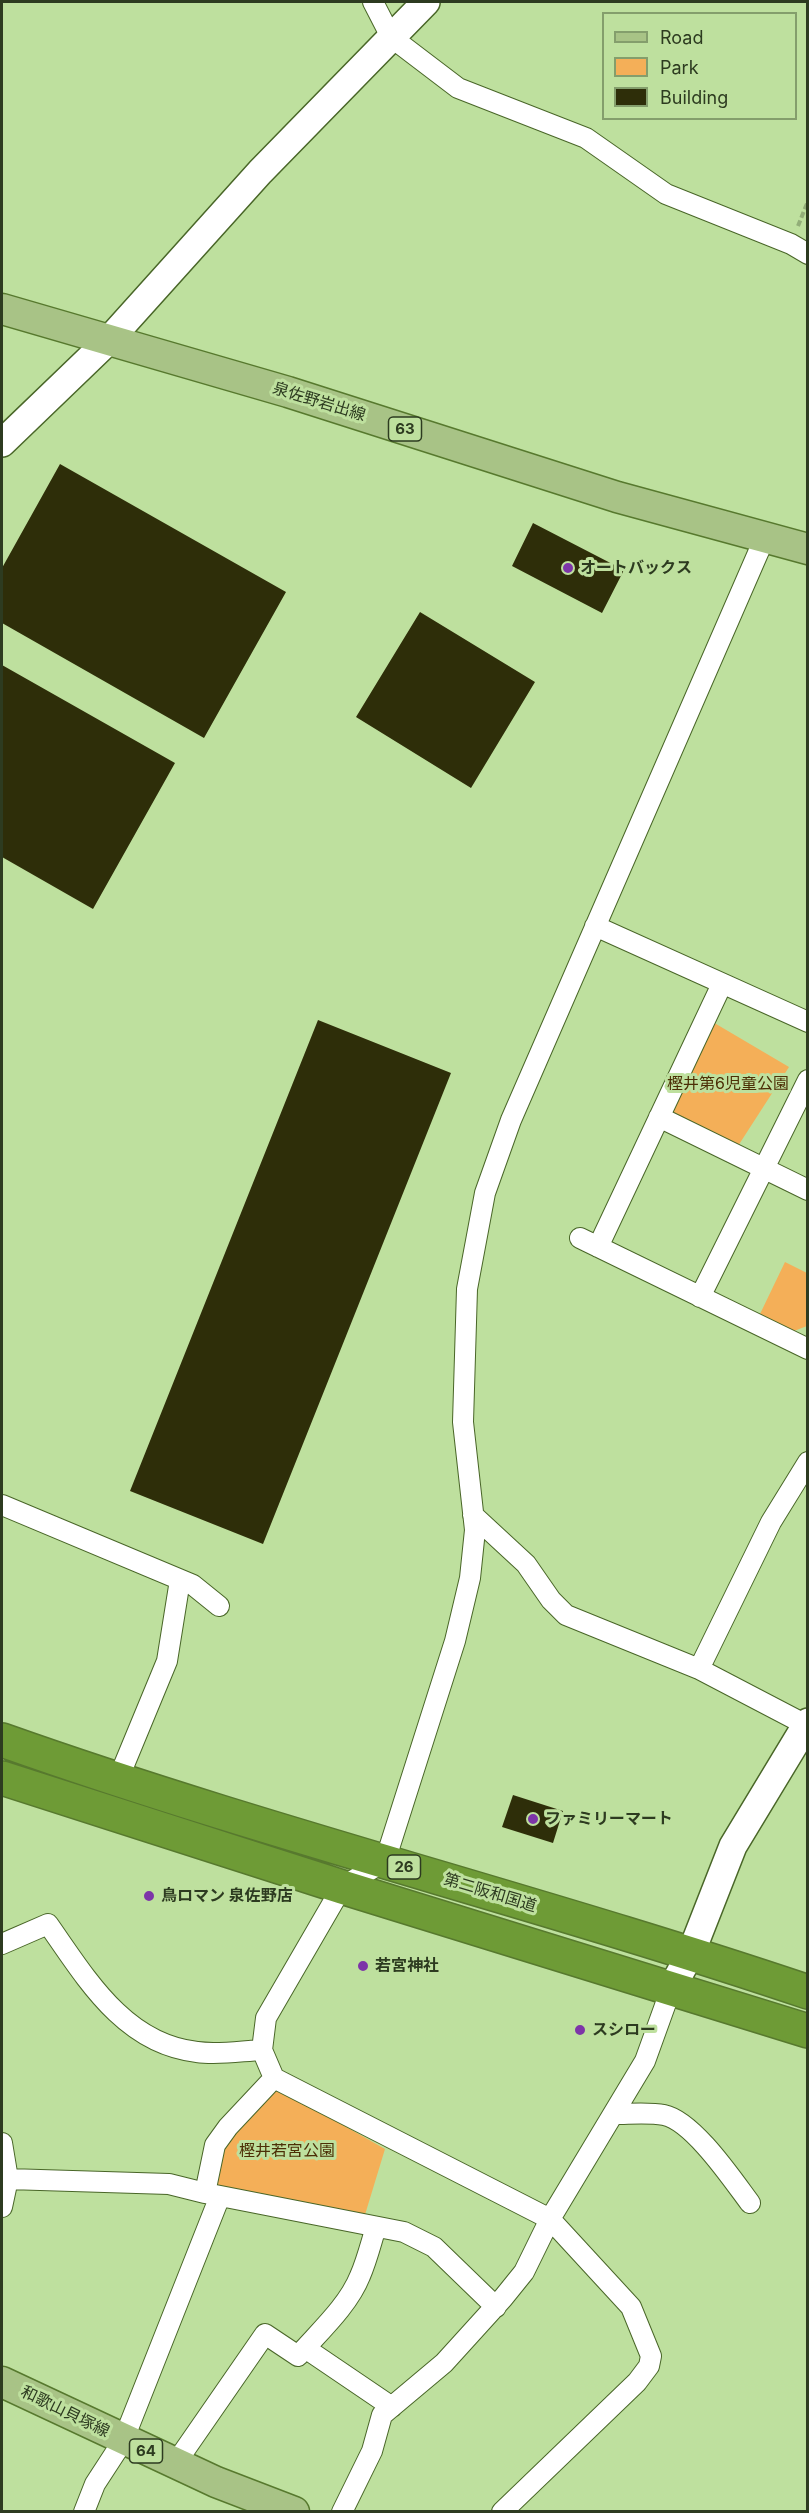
<!DOCTYPE html>
<html>
<head>
<meta charset="utf-8">
<style>
	body { margin:0 }
	#map { position:relative; width:809px; height:2513px; overflow:hidden; background:#bee09e; font-family:Inter,sans-serif }
	canvas { display:block }
	.frame { position:absolute; inset:0; border:3px solid #2d3b20; pointer-events:none }
	.legend { position:absolute; left:602px; top:12px; width:195px; height:108px; box-sizing:border-box; background:#bee09e; border:2px solid #849e6c; margin:0; padding:8px 10px; list-style:none; font-size:18px; color:#2d3b20 }
	.legend li { display:flex; align-items:center; gap:12px; height:30px }
	.legend b { width:30px; border:2px solid #849e6c }
</style>
</head>
<body>
<div id="map">
<canvas width="809" height="2513"></canvas>
<div class="frame"></div>
<ul class="legend">
<li><b style="height:8px;background:#a8c386"></b>Road</li>
<li><b style="height:16px;background:#f4af58"></b>Park</li>
<li><b style="height:16px;background:#2e2e09"></b>Building</li>
</ul>
</div>
<script>
const g = document.querySelector('canvas').getContext('2d');
g.lineJoin = 'round';
function fillPath(path, color) { g.fillStyle = color; g.fill(path, 'evenodd'); }
function strokePath(path, color, width, dash) { g.strokeStyle = color; g.lineWidth = width; g.lineCap = dash ? 'butt' : 'round'; g.setLineDash(dash || []); g.stroke(path); }
function write(font, color, halo, rows, align = 'center') {
  g.font = font + ' Inter,"Noto Sans JP",sans-serif'; g.lineWidth = 6; g.setLineDash([]); g.textBaseline = 'middle'; g.strokeStyle = halo; g.fillStyle = color; for (const [text, x, y, turn = 0] of rows) {
    g.save(); g.translate(x, y); g.rotate((+turn || 0) * Math.PI / 180); g.textAlign = isNaN(turn) ? turn : align; if (halo) g.strokeText(text, 0, 0); g.fillText(text, 0, 0); g.restore();
  }
}
const green = new Path2D(`
	M711 1021 789 1067 738 1146 668 1115Z
	M785 1262 807 1273V1326L794 1331 760 1314Z
	M278 2088 385 2149 364 2218 214 2188 223 2144Z`);
const building = new Path2D(`
	M60 464 286 592 204 738 2 623V568Z
	M533 523 624 570 602 613 512 566Z
	M420 612 535 682 471 788 356 717Z
	M2 665 175 763 93 909 2 857Z
	M318 1020 451 1073 263 1544 130 1491Z
	M513 1795 563 1811 553 1843 502 1827Z`);
const path = new Path2D(`
	M798 226 808 201`);
const street = new Path2D(`
	M373 2 391 37 458 88 586 138 666 194 791 244 808 254
	M595 926 808 1022
	M659 1117 808 1190
	M580 1238 808 1349
	M598 1247 722 984
	M700 1297 808 1080
	M2 1505 193 1585 219 1606
	M473 1515 526 1564 551 1600 566 1615 699 1669 808 1726
	M699 1669 771 1522 808 1462
	M119 1777 167 1661 180 1580
	M2 1944 48 1924C86 1978 124 2044 197 2052 218 2055 241 2051 262 2050
	M614 2114C630 2114 649 2112 664 2115 693 2121 732 2179 750 2203
	M2 2143 8 2179 2 2207
	M8 2179 169 2184 205 2193 404 2232 434 2247 496 2307
	M205 2193 215 2145 228 2127 274 2078
	M305 2348 392 2407
	M175 2464 265 2334 298 2356C319 2332 348 2306 360 2276 367 2260 371 2243 376 2227
	M84 2512 95 2484 123 2441 220 2196
	M342 2512 372 2451 382 2415 444 2363 503 2298 524 2272 550 2219 645 2061 671 1989
	M502 2512 637 2382 649 2366 651 2356 631 2307 550 2219 274 2078 262 2050 266 2018 342 1887 385 1861 455 1641 470 1578 475 1530 463 1422 467 1289 485 1193 511 1120 765 537`);
const secondary = new Path2D(`
	M2 443 108 341 260 172 426 2
	M671 1989 691 1953 733 1846 808 1722`);
const primary = new Path2D(`
	M2 309 288 392 617 497 808 549
	M2 2382 216 2482 294 2512`);
const highway = new Path2D(`
	M2 1740C267 1834 541 1902 808 1992
	M2 1778 342 1887 808 2031`);
const markers = [
	[568,568,6,"#7d35a8"],
	[533,1819,6,"#7d35a8"],
	[149,1896,6,"#7d35a8"],
	[363,1966,6,"#7d35a8"],
	[580,2030,6,"#7d35a8"]
];
const shields = [
	[405,429,33],
	[404,1867,33],
	[146,2451,33]
];
const shieldNames = [
	["63",405,429],
	["26",404,1867],
	["64",146,2451]
];
const streetNames = [
	["泉佐野岩出線",319,402,17],
	["第二阪和国道",490,1893,17],
	["和歌山貝塚線",65,2412,26]
];
const poiNames = [
	["オートバックス",580,568],
	["ファミリーマート",545,1819],
	["鳥ロマン 泉佐野店",161,1896],
	["若宮神社",375,1966],
	["スシロー",592,2030]
];
const parkNames = [
	["樫井第6児童公園",728,1084],
	["樫井若宮公園",287,2151]
];
fillPath(green, '#f4af58');
fillPath(building, '#2e2e09');
strokePath(street, '#496628', 22);
strokePath(secondary, '#496628', 30);
strokePath(primary, '#57792e', 33);
strokePath(highway, '#57792e', 36);
strokePath(path, '#92ae78', 4, [6, 3]);
strokePath(street, '#fff', 20);
strokePath(secondary, '#fff', 27);
strokePath(primary, '#a8c386', 30);
strokePath(highway, '#6e9b36', 33);
for (const [x, y, r, color] of markers) { const dot = new Path2D(); dot.arc(x, y, r, 0, 2 * Math.PI); g.fillStyle = color; g.fill(dot); strokePath(dot, '#bee09e', 2); }
for (const [x, y, w] of shields) { const box = new Path2D(); box.roundRect(x - w / 2, y - 12, w, 24, 4.5); g.fillStyle = '#bee09e'; g.fill(box); strokePath(box, '#2d3b20', 1.5); }
write('bold 15px', '#2d3b20', null, shieldNames);
write('16px', '#2d3b20', '#bee09e', streetNames);
write('bold 16px', '#2d3b20', '#bee09e', poiNames, 'left');
write('16px', '#4c2f06', '#bee09e', parkNames);
</script>
</body>
</html>
